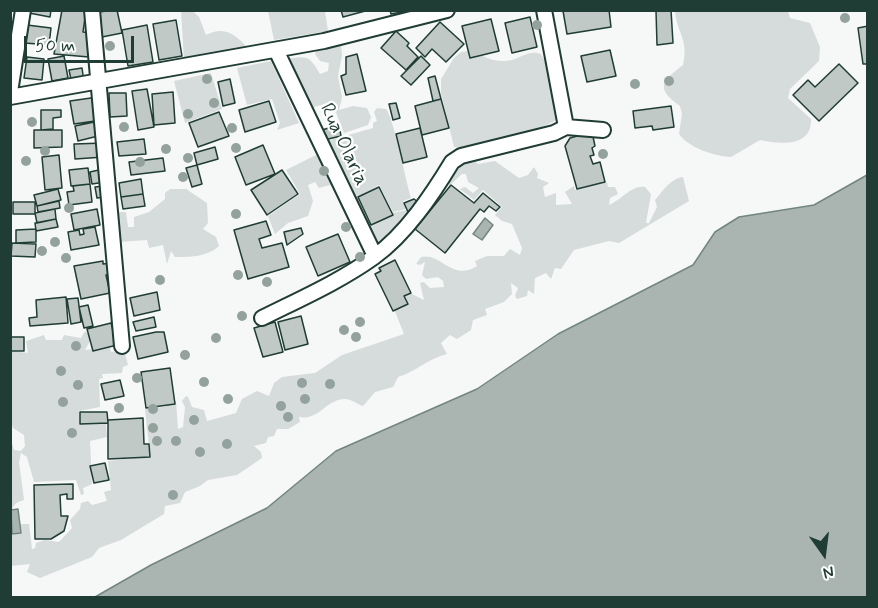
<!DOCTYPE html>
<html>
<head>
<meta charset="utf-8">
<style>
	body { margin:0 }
	#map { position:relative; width:878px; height:608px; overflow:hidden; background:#f6f7f7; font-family:Mynerve,sans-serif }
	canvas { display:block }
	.frame { position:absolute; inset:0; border:12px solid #1f3d34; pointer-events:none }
	.north { position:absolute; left:794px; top:524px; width:60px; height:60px; -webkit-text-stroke:4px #fff; paint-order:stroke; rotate:166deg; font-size:16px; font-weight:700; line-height:24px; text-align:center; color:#1f3d34 }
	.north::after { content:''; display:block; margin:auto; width:21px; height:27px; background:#1f3d34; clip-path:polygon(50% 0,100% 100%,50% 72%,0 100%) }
	.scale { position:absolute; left:24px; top:36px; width:110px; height:27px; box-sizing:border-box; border:3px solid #1f3d34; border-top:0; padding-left:8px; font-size:18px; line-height:21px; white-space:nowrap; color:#1f3d34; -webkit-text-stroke:4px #fff; paint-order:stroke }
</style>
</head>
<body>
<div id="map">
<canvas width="878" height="608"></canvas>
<div class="frame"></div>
<div class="north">N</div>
<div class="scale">50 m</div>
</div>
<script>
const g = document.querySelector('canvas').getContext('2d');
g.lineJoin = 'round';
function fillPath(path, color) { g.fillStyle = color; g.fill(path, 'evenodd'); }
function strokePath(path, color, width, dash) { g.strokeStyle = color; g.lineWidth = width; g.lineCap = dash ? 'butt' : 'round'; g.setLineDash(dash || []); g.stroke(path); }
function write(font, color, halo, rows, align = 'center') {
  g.font = font + ' Mynerve,sans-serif'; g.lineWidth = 4.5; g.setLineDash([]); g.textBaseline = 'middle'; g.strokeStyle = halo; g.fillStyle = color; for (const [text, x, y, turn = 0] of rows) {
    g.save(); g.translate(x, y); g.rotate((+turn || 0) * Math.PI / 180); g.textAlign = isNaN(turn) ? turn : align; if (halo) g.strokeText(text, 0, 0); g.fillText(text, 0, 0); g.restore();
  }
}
const green = new Path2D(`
	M181 11H193L199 17 206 35C227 24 239 38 252 53L184 60Z
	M268 11H325L328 31 274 40Z
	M675 11H788L790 18 810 23 820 47 819 61 790 89 788 98 811 119C812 148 779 144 760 140L731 157C714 156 689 148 679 134L682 114 680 106C653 87 664 80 683 65 689 39 677 34 675 11Z
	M341 42 342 56 338 76 342 97 339 110 353 106 367 108 371 117 368 125 344 133 332 102 314 107 317 122 286 59C307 56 309 55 320 74L328 71 329 63 320 61 315 54 318 48Z
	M469 51C481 54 491 62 505 61 519 61 527 49 541 54L546 63 556 120C539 131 474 149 454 147L441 93V79L454 58 461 52Z
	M271 61 299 123 277 130 280 123 272 99 247 105 237 68Z
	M211 73 222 109 185 123 174 81Z
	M377 108 386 109C393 116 406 181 411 198L403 201 406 209 393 212 379 185 358 197 366 218 361 219 324 142 373 128V123L377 121 374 112Z
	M316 155 334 184 319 188 315 182 308 185 313 201 308 216 288 223 275 234 268 216 300 194 286 170Z
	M469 157 478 164 495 161 519 178 528 175 534 167 538 174 537 178 549 183 543 187 545 197 556 193V205L572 204 565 192 574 186 575 190 607 182 608 187H615L618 194 610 198 609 205C622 200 631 185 645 187L651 194 646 223H649L657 207 655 200C662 192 671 178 683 177L689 201 619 243 609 241 574 250 561 269 555 268 551 279 546 273 535 278 534 294 528 290 527 296 517 299 515 296 518 288 511 283 512 294 504 302 485 309 487 315 473 320 471 330 457 339 450 335 441 343 447 354C429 358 417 371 398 377L393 387 375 392 363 406C357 404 351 399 345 399 326 399 319 421 299 417L300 422 288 429H277L274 436 268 437 266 443 254 446 261 452 262 458 237 475 208 480 200 486 185 492 180 503 165 506 164 514 121 540 99 548 92 557 40 578 27 572 30 564 11 566 10 528 11 535 20 533V524H29L32 549 35 548 36 543 45 540 59 542 72 528 70 520 80 509 81 503 88 501 92 505 107 501 104 492 111 490 108 461 150 456 145 409 164 407 176 401 178 429 183 427 185 407 182 401 186 396 188 397 192 407 204 410 207 421 236 413 242 399 257 391 269 396 274 383 282 377 315 373 342 355 404 334 394 309 402 296 410 293 424 300 420 283 424 282 430 288 444 287 443 281 438 277 426 279 422 275 425 262 420 265 416 264 421 257C441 252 452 282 477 266L475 261 487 256H504L510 249 520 255 522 248 512 224 502 221 495 215 502 207 483 190 474 200 460 189 465 187 473 193 479 188 468 182 466 174H462L450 185 445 183Z
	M170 189H186L207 203 208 223 203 229 216 237 219 246C207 257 190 257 175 257L171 251 167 264 163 245 149 248 147 240 119 242 115 212H126L128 227H134V217L149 212 165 199V193Z
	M407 210 410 217 380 249 359 221 368 219 372 226 392 213Z
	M85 331 92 338 85 350 110 347 111 352 124 350 128 365 123 367 122 373 102 374 103 378 99 379 100 407 79 411 80 424H106L107 437 90 441 92 484 83 488 84 494 81 495 76 480 34 482 27 457 21 453 19 462 24 500 16 503 11 510 10 436 14 450 21 451 25 446 24 435 13 428 11 422V351L28 353 26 341 44 335 46 340H62L64 335 81 338Z`);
const water = new Path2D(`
	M867 175V597H95L151 565 267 508 336 451 477 389 558 334 693 265 715 232 739 217 814 205Z
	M485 218 493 225 482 240 473 234Z
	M18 509 21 533 12 534 11 510Z`);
const building = new Path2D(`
	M29 10H51L50 17 29 13Z
	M62 10H86L83 32 92 33 89 57 54 54Z
	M117 10 122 33 102 37 98 12Z
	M341 10H369L343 17Z
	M390 10H408V11L391 14Z
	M609 10 611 27 567 34 563 11Z
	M671 10 673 43 657 45 656 11Z
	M530 17 537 47 512 53 505 23Z
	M491 19 499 51 470 58 462 26Z
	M176 20 182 56 159 60 153 24Z
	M440 22 464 44 446 62 432 49 425 57 416 48Z
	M27 25 51 28 49 45 25 43Z
	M147 25 153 62 128 66 122 30Z
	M868 26V64H863L858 28Z
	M396 31 409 43 407 46 418 57 406 70 381 48Z
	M610 50 616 76 587 82 581 56Z
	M357 54 366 91 346 95 341 76 346 74V57Z
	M64 56 68 78 52 81 48 59Z
	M421 56 430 65 411 85 401 76Z
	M27 57 44 59 42 80 24 78Z
	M839 64 858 83 819 121 793 95 808 80 815 87Z
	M82 68 84 82 72 84 69 70Z
	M435 76 441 99 433 101 428 78Z
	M230 79 235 103 223 106 218 82Z
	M147 89 154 127 138 130 132 91Z
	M173 92 175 123 154 125 152 94Z
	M109 93H126L127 116 110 117Z
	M98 97 102 120 74 124 70 101Z
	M441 99 449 128 422 135 415 106Z
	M269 101 276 122 245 132 239 110Z
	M396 103 400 118 393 120 389 104Z
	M671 106 674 127 653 130 652 126 635 128 633 111Z
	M41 110H61V117L53 118V129L41 130Z
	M219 112 229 136 198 147 189 123Z
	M99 121 102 135 78 141 75 126Z
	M339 125 341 136 324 140 322 130Z
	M420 128 427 157 403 163 396 134Z
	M34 130H62V147L34 148Z
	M592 132 595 146 592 148 594 155 590 156 593 164 600 162 605 182 577 189 565 146 570 138Z
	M144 139 146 154 119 156 117 142Z
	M104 143V157L75 159 74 144Z
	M263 145 275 174 246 185 235 157Z
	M215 147 218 159 197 165 194 153Z
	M59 155 62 188 45 190 42 157Z
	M163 158 165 171 131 175 129 162Z
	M197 165 202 184 192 187 186 168Z
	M88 168 90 184 71 186 69 170Z
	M103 169 105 182 92 184 90 172Z
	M282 170 298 194 267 215 251 190Z
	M141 179 143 194 121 197 119 183Z
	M90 184 92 202 69 205 67 192 74 191 73 186Z
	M451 185 474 203 483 193 500 207 496 211 489 206 484 212 480 209 445 253 415 229Z
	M104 186 106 197 97 198 95 187Z
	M379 187 393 215 371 225 358 197Z
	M58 189 61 200 37 206 34 195Z
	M143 194 145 206 123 209 121 197Z
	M414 199 418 202 408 212 404 203Z
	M59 201 60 208 38 212 37 206Z
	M13 202H35V214H13Z
	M55 209 56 219 37 223 35 213Z
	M97 209 100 225 74 230 71 214Z
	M56 219 58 227 36 231 35 223Z
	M266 221 271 235 259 239 262 248 282 243 289 267 248 279 234 230Z
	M95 227 99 245 71 250 68 232 79 230 80 235 84 234 83 229Z
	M301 228 303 234 287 245 284 232Z
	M36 229V242L16 243V230Z
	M338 234 350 262 318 276 306 247Z
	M12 243 36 244 35 257 11 256Z
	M395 260 411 293 404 296 408 304 393 311 375 274 381 271 379 268Z
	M103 261V264L112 263 115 273 106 275 110 293 81 299 74 266Z
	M157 292 160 310 134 316 130 298Z
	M66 297 68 323 30 326 29 318 37 317 36 300Z
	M78 298 81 322 71 324 67 299Z
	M88 305 93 326 84 328 79 307Z
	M301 316 308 344 285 350 278 322Z
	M154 317 156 327 136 331 133 322Z
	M275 322 283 352 263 357 254 328Z
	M111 323 117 345 93 351 87 329Z
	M156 332H164L168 352 138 359 133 337Z
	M10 337H24V351H10Z
	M170 368 175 404 146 408 141 372Z
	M120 380 124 396 105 400 101 384Z
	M80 412H107L108 423 80 424Z
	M143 418 144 444H149L150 457 108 459V420Z
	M105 463 109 480 94 483 90 466Z
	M73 484V499H67V494L60 495 61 516H68L64 531 51 539H35L34 485Z`);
const street = new Path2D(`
	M92 10 122 346
	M544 10 566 127
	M276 50 375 256
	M10 92 23 10
	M10 97 324 41 447 10
	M262 318C300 299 339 282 374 257 406 234 432 195 452 162L461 156 554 133 566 127 603 130`);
const trees = [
	[845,18],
	[537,25],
	[110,46],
	[207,79],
	[669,81],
	[635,84],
	[214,103],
	[188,114],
	[32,122],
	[124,127],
	[232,128],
	[236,148],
	[166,149],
	[45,151],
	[603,154],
	[188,158],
	[26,161],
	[140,162],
	[324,171],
	[183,177],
	[69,208],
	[236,214],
	[346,227],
	[55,242],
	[42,251],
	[360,257],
	[66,258],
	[238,275],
	[160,280],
	[267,282],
	[242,316],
	[360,322],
	[344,330],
	[356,337],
	[216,338],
	[76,346],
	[185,355],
	[61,371],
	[137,378],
	[204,382],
	[302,383],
	[330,384],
	[78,385],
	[228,399],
	[305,399],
	[63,402],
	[281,406],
	[119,408],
	[153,409],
	[288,417],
	[194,420],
	[153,428],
	[72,433],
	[157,441],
	[176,441],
	[227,444],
	[200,452],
	[173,495]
];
const streetNames = [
	["Rua Olaria",343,145,65]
];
fillPath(green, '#d6dcdb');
fillPath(water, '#aab5b1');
strokePath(water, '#72857f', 1.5);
fillPath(building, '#c0c9c6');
strokePath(building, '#1f3d34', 1.5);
strokePath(street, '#1f3d34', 18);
strokePath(street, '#fff', 14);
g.fillStyle = '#94a29e';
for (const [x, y] of trees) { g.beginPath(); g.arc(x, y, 5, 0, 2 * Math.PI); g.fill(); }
write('20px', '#1f3d34', '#fff', streetNames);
</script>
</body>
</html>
